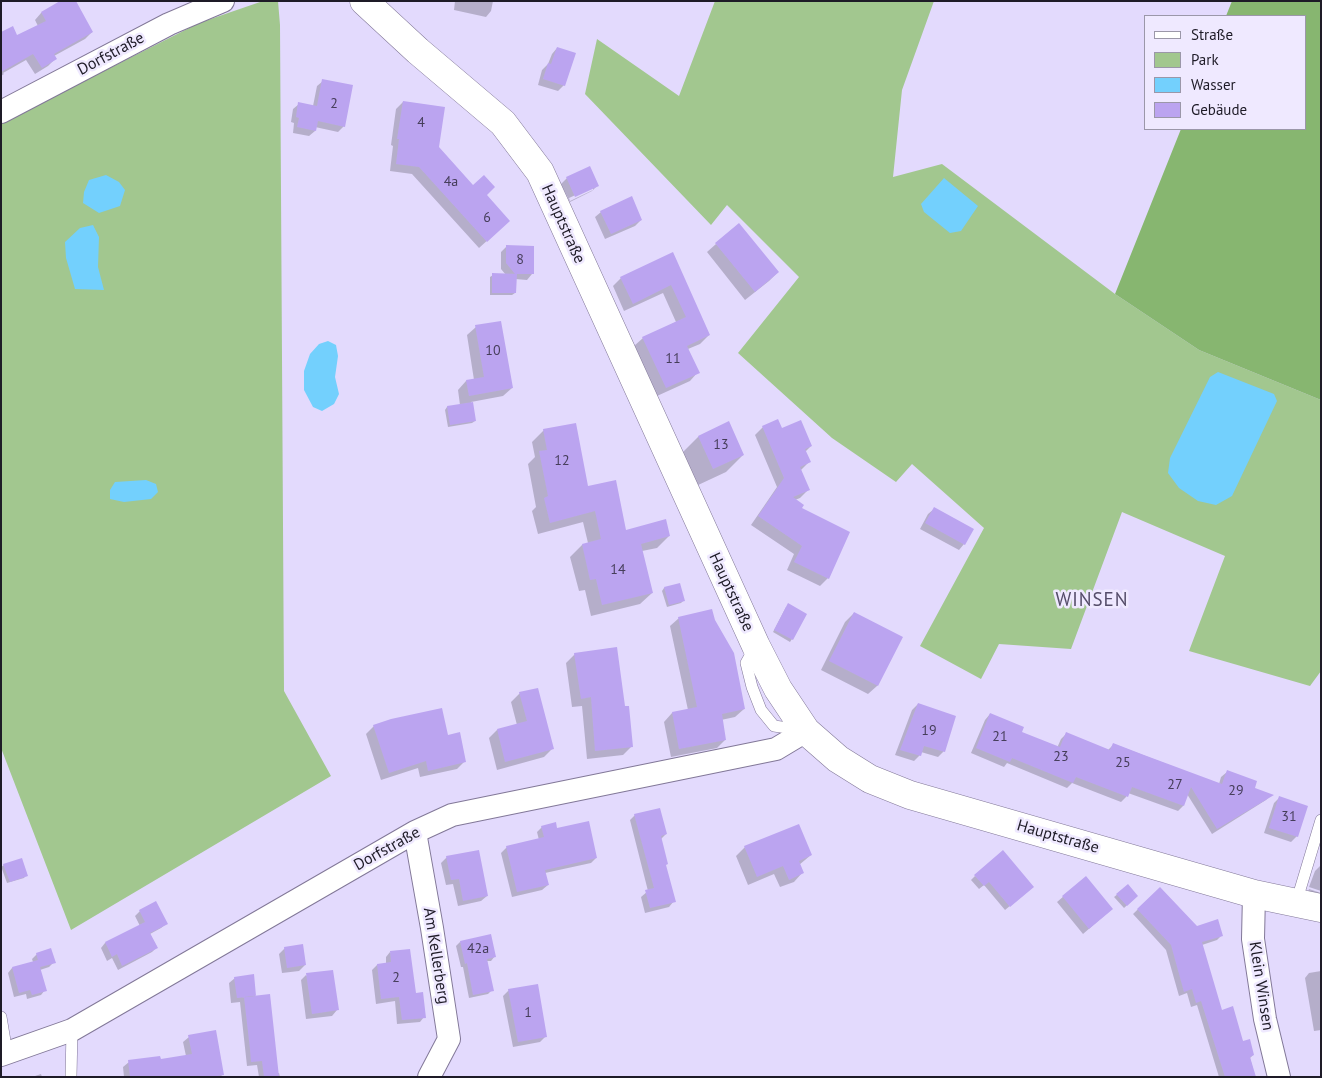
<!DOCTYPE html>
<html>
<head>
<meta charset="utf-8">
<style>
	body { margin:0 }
	#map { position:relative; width:1322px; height:1078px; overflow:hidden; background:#e3dafd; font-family:"PT Sans",sans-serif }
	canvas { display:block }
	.frame { position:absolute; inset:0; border:2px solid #1e1b27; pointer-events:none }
	.legend { position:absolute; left:1144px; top:15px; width:162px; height:115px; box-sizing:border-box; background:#efe9ff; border:1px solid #9b97a9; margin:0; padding:6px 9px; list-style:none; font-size:15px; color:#1e1b27 }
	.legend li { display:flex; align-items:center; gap:10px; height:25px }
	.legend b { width:25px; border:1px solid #9b97a9 }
</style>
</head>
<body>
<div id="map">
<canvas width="1322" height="1078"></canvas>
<div class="frame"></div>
<ul class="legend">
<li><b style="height:6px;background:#fff"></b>Straße</li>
<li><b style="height:14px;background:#a2c78f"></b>Park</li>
<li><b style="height:14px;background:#73d0fd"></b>Wasser</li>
<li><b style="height:14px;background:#bba4f0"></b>Gebäude</li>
</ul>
</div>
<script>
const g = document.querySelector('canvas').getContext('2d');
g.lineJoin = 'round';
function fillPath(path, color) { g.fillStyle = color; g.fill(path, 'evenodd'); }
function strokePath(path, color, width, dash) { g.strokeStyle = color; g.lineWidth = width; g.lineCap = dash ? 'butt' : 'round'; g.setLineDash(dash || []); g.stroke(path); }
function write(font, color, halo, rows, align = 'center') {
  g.font = font + ' "PT Sans",sans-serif'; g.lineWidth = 5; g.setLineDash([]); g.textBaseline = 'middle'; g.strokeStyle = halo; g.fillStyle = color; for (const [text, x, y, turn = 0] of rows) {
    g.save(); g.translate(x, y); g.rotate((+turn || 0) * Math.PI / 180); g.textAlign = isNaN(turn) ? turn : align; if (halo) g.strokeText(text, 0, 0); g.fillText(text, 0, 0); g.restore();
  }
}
const green = new Path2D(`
	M263 1H278L280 25 284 691 331 776 71 930 1 748V123L199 23Z
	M715 1H934L902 90 893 177 942 164 1115 294 1199 350 1321 400V671L1310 686 1189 651 1225 556 1122 512 1071 649 999 644 981 679 920 646 984 528 912 464 896 482 832 438 738 353 799 277 727 205 711 225 585 94 597 39 679 96Z`);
const forest = new Path2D(`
	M1232 1H1321V400L1199 350 1115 294 1181 129H1306V16H1226Z`);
const water = new Path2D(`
	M106 175 119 182 125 190 120 206 99 213 83 203 84 192 89 180Z
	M944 178 978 206 961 231 950 233 924 212 921 204Z
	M93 225 99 237 98 267 104 290 75 289 66 258 65 242 80 228Z
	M328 341 336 345 338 356 335 377 339 394 334 404 322 411 313 407 304 390V371L310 354 319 344Z
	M1218 372 1274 394 1277 401 1232 496 1216 505 1198 501 1179 488 1168 473 1170 458 1210 377Z
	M146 480 156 484 158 492 151 499 124 502 110 499V490L115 482Z`);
const shadow = new Path2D(`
	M62 1 92 32 85 39 54 56 55 59 48 66 35 74 26 60 3 73 4 74 1 76V33L16 37 38 26 35 20 41 13Z
	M455 1H493L491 11 486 17 454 10Z
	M557 48 564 85 558 91 538 85 542 70 548 64 552 54Z
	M323 81 344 126 338 132 315 127V131L309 136 293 133 294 123 291 122 293 109 299 104 313 106 317 86Z
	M403 102 438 147 473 187 485 195 501 228 479 248 412 174 390 171 393 146 391 145 396 109Z
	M567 178 598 185 592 191 570 202 561 184ZM593 187V190L570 201 569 198Z
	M601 212 641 220 635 226 605 239 595 217Z
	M716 244 778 272 769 281 745 300 707 252Z
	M507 246 532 274 527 280 515 279V293L512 295H490V277L493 275H506L501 269V252Z
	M672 254 709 335 700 344 688 349 698 372 690 381 657 396 634 346 643 338 676 322 663 293 624 311 613 286 621 278Z
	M476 327 512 388 503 396 471 402 475 421 472 423 448 427 445 410 447 407 460 405 458 390 466 381 474 380 467 335Z
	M728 423 743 455 726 472 696 486 681 454 698 437Z
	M763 427 781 430 811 446 805 452 809 462 801 470 808 490 800 498 795 500 800 509 828 578 820 586 787 570 794 554 751 525 777 487 755 435Z
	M544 430 587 487 625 532 669 536 657 548 642 551 652 593 640 604 591 616 585 590 579 591 570 557 582 545 588 543 583 522 538 534 532 511 536 507 528 464 535 457 532 442Z
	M934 509 964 544 959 550 920 529 928 514Z
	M679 584 684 600 681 603 667 607 662 591 664 588Z
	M786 607 792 639 790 642 773 632Z
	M854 613 901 637 877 686 868 694 821 670 845 622Z
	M679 618 744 709 735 717 721 720 725 740 717 748 671 757 664 722 672 713 688 710 670 626Z
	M575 654 624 708 632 746 623 755 587 759 582 706 572 707 566 663Z
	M520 693 552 749 544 757 497 770 489 738 497 730 517 725 511 702Z
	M918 704 944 751 938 757 921 752 920 755 914 761 895 755 912 710Z
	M990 714 1020 733 1057 748 1061 739 1066 734 1108 750 1114 744 1219 784 1221 777 1227 772 1253 789 1271 795 1266 800 1212 834 1187 794 1183 806 1178 811 1128 793 1126 797 1121 802 1072 783 1067 788 1007 763 1004 767 971 753 985 720Z
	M374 726 448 736 465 761 457 769 420 777 418 768 381 780 366 734Z
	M1279 798 1297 836 1291 842 1264 833 1274 803Z
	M635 815 666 834 661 839 665 865 674 901 669 907 645 913 641 897 648 891 630 820Z
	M542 827 556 830 596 858 591 863 545 873 548 885 542 890 512 897 501 853 507 847 539 840 537 832Z
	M745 847 811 855 799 865 802 873 794 882 780 887 774 874 748 885 736 856Z
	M447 857 487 896 481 901 458 906 453 884 446 885 441 863Z
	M4 865 26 875 24 878 7 883 2 869 1 870V867Z
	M1320 866H1321V891L1309 887 1315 871Z
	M975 876 1028 891 1005 910 984 885 979 889 971 880Z
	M1086 877 1106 914 1083 934 1057 902Z
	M1128 886 1137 896 1124 908 1114 897Z
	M1160 888 1196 928 1222 935 1217 940 1202 945 1221 1011 1253 1055 1250 1058 1255 1077H1219L1197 1005 1191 1007 1187 993 1179 996 1166 950 1133 914Z
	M1309 889 1321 893V898L1307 894Z
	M140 911 166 924 161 928 150 934 157 947 152 952 118 970 112 958 107 961 101 948 105 943 140 926 135 916Z
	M460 942 495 956 491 961H487L492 990 488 994 469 998 463 967H461L456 946Z
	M285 948 305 965 299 971 282 973 279 954Z
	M390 952 415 994 424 1017 420 1022 397 1024 395 1001 376 1004 372 970 377 965 386 964V957Z
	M37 954 54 962 49 967 40 970 45 990 41 995 27 999 26 994 14 997 8 973 12 968 33 962 32 959Z
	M1321 971V1030L1314 1031 1305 978 1309 973Z
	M306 975 337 1010 332 1016 306 1019 301 980Z
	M235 978 255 995 278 1073H279L280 1077H259L257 1065 247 1066 240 1002 231 1003 229 983Z
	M509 990 546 1036 540 1042 513 1047 503 996Z
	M189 1037 223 1074 220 1077H124L123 1067 129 1062 160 1061 186 1056 183 1042Z
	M41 1074 42 1077H32Z`);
const building = new Path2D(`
	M60 1H76L93 32 54 54 57 59 42 68 33 54 1 72V32L13 26 17 35 46 21 41 12Z
	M557 47 576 53 565 86 543 79 548 63 551 64Z
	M322 79 353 85 345 127 318 121 316 131 297 127 299 118 296 117 298 102 317 106Z
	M403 101 445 107 439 147 473 185 484 175 495 187 487 195 510 221 487 242 419 167 396 164 399 139H397Z
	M590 166 599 186 575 197 566 177Z
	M632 196 642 220 611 234 600 211Z
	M739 223 779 272 755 292 715 243Z
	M506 245 534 246V274H515L506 263Z
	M673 252 710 335 687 346 700 373 666 388 642 337 686 317 671 285 633 304 620 277Z
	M492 273 517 274 516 293H492Z
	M501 321 513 388 469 396 466 380 484 377 475 325Z
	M473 402 476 421 450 425 447 406Z
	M778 419 782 428 801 420 812 446 805 449 811 462 800 467 810 490 793 497 804 505 802 508 850 532 829 579 794 562 802 546 758 516 784 478 762 426Z
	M729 421 744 455 713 469 698 436Z
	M576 423 588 486 616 480 626 530 666 519 670 536 641 544 653 593 602 605 596 579 590 580 582 544 601 539 595 511 550 523 544 498 548 496 539 451 547 450 543 429Z
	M934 507 974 529 965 545 925 523Z
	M680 583 685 601 669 605 664 587Z
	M788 603 807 614 793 640 774 630Z
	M712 609 715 620 734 653 745 709 722 714 726 740 679 749 672 712 697 707 678 617Z
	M854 612 903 637 878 686 829 661Z
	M617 647 625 706H629L633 747 595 751 591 697 581 699 574 653Z
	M538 688 554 749 505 762 497 729 527 721 519 692Z
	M918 703 956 716 945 752 924 746 921 756 900 750Z
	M442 708 448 735 460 732 466 762 428 771 426 761 389 773 373 725 391 719Z
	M990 713 1024 727 1022 732 1060 747 1066 732 1110 750 1113 743 1144 755 1222 784 1227 770 1257 781 1255 788 1274 795 1217 829 1191 787 1184 806 1132 787 1128 797 1076 777 1073 783 1012 758 1010 762 976 748Z
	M1279 796 1308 806 1298 837 1269 828Z
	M660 808 667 834 661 836 668 864 666 865 676 902 650 908 645 890 654 888 634 814Z
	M589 821 597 858 545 870 549 885 517 892 506 846 544 837 541 826 556 822 557 828Z
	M799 824 812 855 799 861 804 873 789 880 783 866 757 877 744 846Z
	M479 850 488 896 463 901 459 879 451 880 446 856Z
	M1003 850 1034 887 1010 907 989 882 984 886 974 875Z
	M22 858 28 876 10 882 3 864Z
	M1086 876 1113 909 1089 929 1062 896Z
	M1128 884 1138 896 1127 906 1116 894Z
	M1160 887 1197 926 1218 919 1223 936 1202 942 1222 1010 1233 1006 1243 1041 1250 1039 1254 1055 1250 1057 1256 1077H1225L1201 1001 1196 1003 1192 989 1184 992 1171 945 1137 909Z
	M156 901 168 924 150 933 158 948 122 966 117 954 112 957 105 942 145 922 148 928 139 910Z
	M491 934 496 957 487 959 494 991 473 995 467 963 465 964 460 941Z
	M303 944 306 965 287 968 284 947Z
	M51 948 56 963 40 967 47 991 32 995 30 990 19 993 12 967 38 960 36 953Z
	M410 949 416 993 423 992 426 1018 402 1020 399 997 381 999 377 964 391 962 390 951Z
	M333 970 339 1010 312 1014 306 973Z
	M254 974 256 996 237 998 234 977Z
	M538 984 547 1037 518 1042 508 989Z
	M270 994 279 1077H264L262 1061 251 1062 250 1049 244 997Z
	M216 1030 224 1075 211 1077H130L128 1060 160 1056 161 1059 192 1054 188 1035Z`);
const lane = new Path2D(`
	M755 647 746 663 752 687 761 710 774 726 802 730
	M1296 903 1321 820
	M1 1017 7 1053
	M71 1077 72 1030`);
const street = new Path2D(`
	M1 112 169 24 223 1
	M415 832 432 928 449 1039 429 1077
	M1254 894 1253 939 1265 1019 1279 1077
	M1 1055 72 1030 415 832 452 815 776 749 806 731`);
const secondary = new Path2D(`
	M364 1 418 51 503 123 540 172 756 646 778 689 806 731 838 759 870 779 910 795 1254 894 1321 908`);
const numberNames = [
	["2",334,104],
	["4",421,123],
	["4a",451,182],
	["6",487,218],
	["8",520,260],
	["10",493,351],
	["11",673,359],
	["13",721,445],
	["12",562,461],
	["14",618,570],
	["19",929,731],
	["21",1000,737],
	["23",1061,757],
	["25",1123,763],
	["27",1175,785],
	["29",1236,791],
	["31",1289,817],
	["42a",478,949],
	["2",396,978],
	["1",528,1013]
];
const streetNames = [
	["Dorfstraße",111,54,-28],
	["Hauptstraße",563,224,66],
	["Hauptstraße",731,592,65],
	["Hauptstraße",1058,837,16],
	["Dorfstraße",387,849,-29],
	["Am Kellerberg",436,956,81],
	["Klein Winsen",1261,986,81]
];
const quarterNames = [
	["WINSEN",1092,601]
];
fillPath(green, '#a2c78f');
fillPath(forest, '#87b670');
fillPath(water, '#73d0fd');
fillPath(shadow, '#0003');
fillPath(building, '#bba4f0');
strokePath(lane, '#827898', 12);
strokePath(street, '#827898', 24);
strokePath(secondary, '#827898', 29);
strokePath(lane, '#fff', 11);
strokePath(street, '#fff', 22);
strokePath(secondary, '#fff', 28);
write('14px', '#453d59', null, numberNames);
write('16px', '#1e1b27', '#efe9ff', streetNames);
g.letterSpacing = '1px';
write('19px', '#554d6a', '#efe9ff', quarterNames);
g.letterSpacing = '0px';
</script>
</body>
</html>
